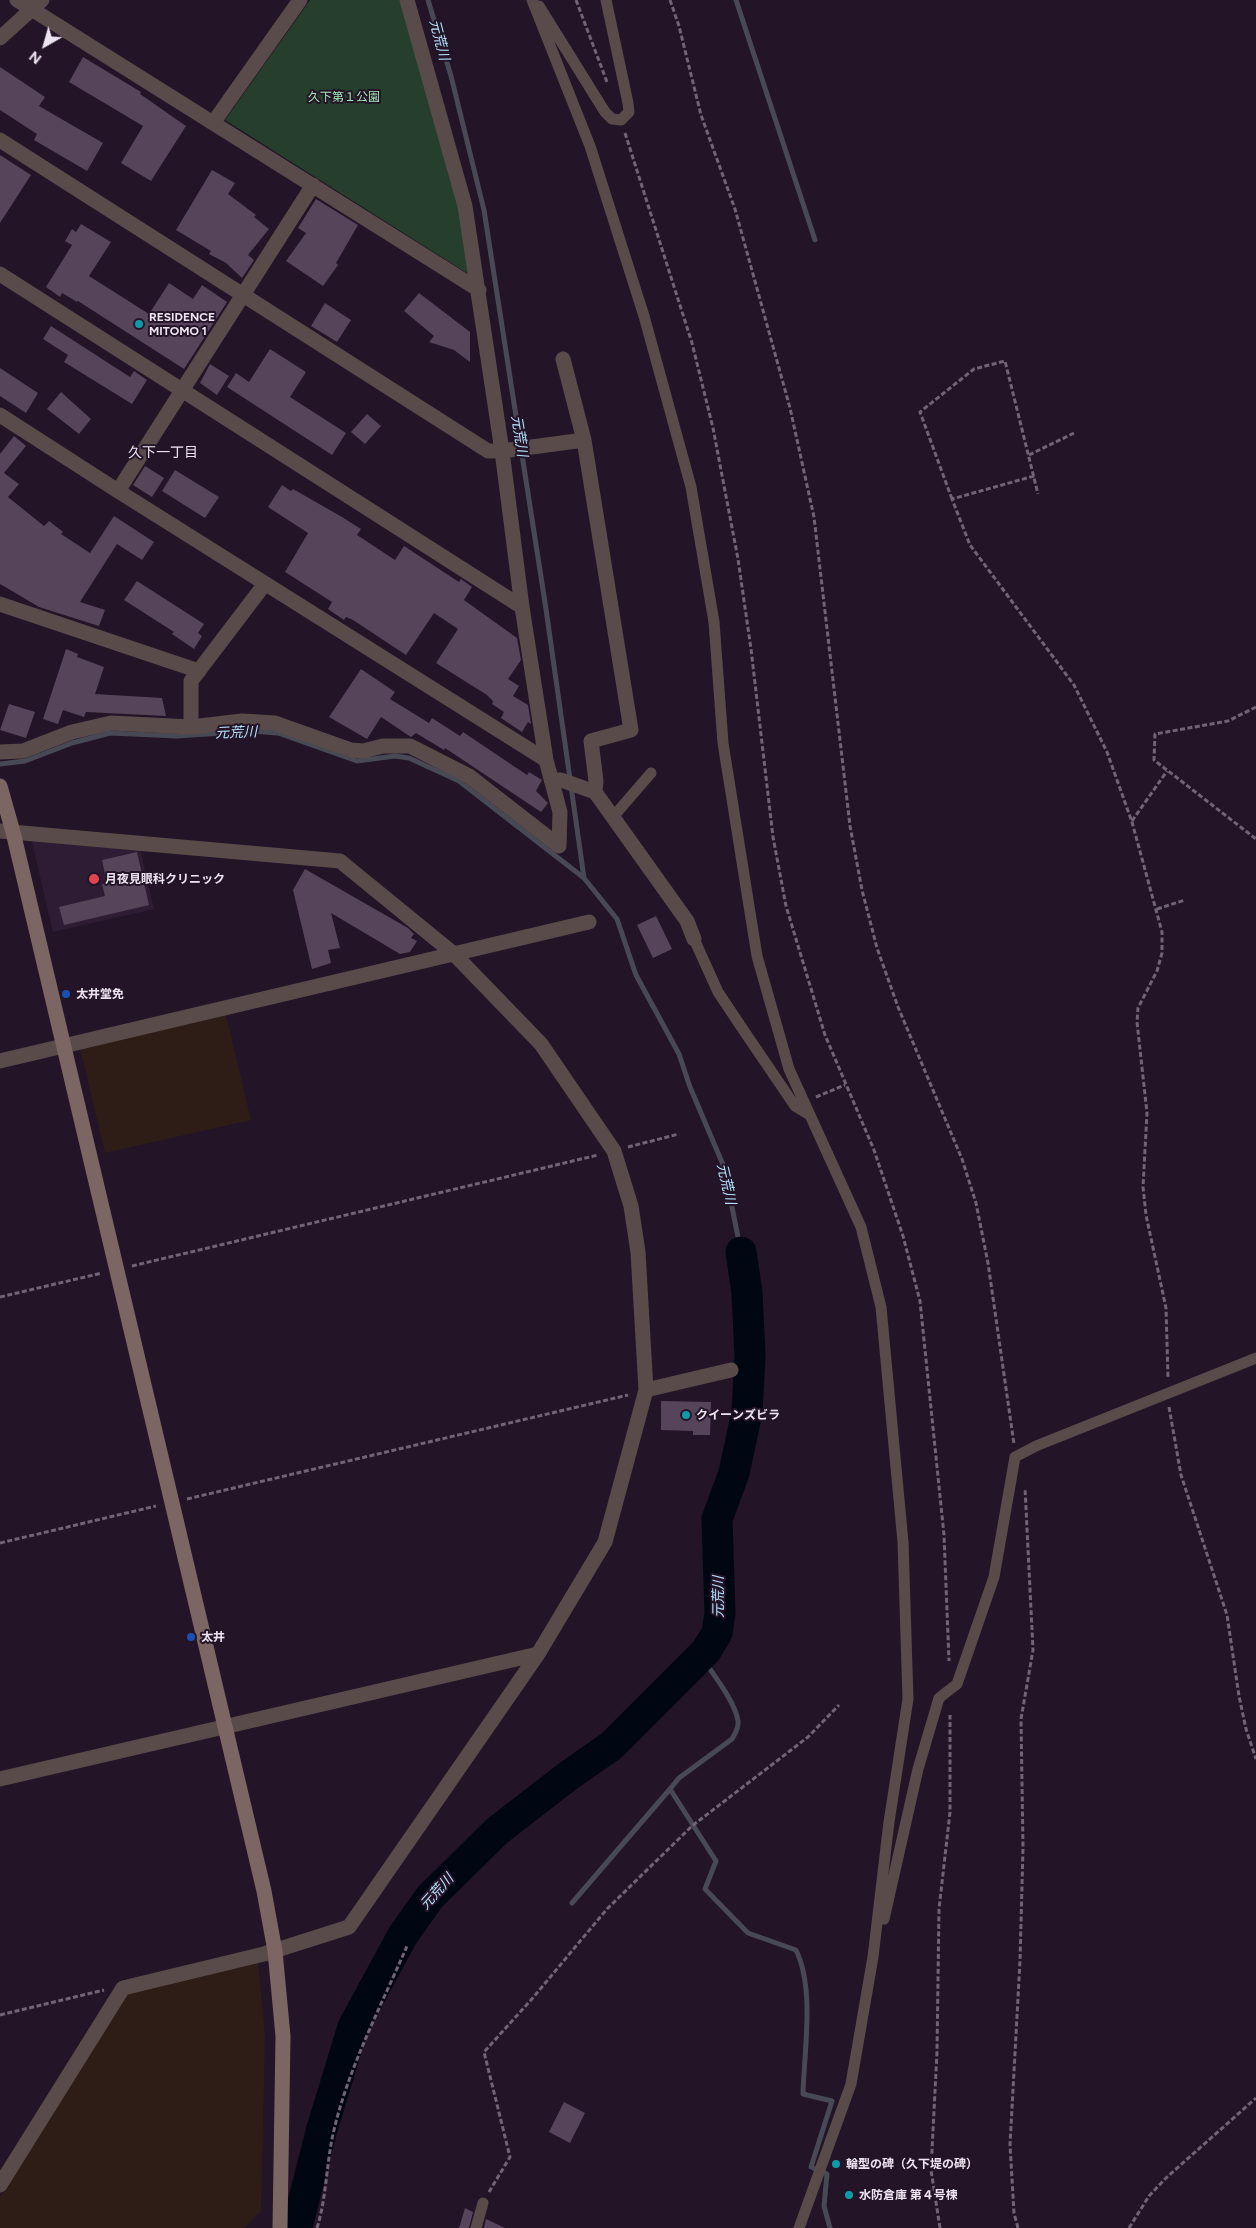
<!DOCTYPE html>
<html>
<head>
<meta charset="utf-8">
<style>
	body { margin:0 }
	#map { position:relative; width:1256px; height:2228px; overflow:hidden; background:#231428; font-family:Figtree,sans-serif }
	canvas { display:block }
	.north { position:absolute; left:20px; top:20px; width:50px; height:50px; -webkit-text-stroke:4px #231428; paint-order:stroke; rotate:218deg; font-size:14px; font-weight:700; line-height:20px; text-align:center; color:#eee4f1 }
	.north::after { content:''; display:block; margin:auto; width:18px; height:22px; background:#eee4f1; clip-path:polygon(50% 0,100% 100%,50% 72%,0 100%) }
</style>
</head>
<body>
<div id="map">
<canvas width="1256" height="2228"></canvas>
<div class="north">N</div>
</div>
<script>
const g = document.querySelector('canvas').getContext('2d');
g.lineJoin = 'round';
function fillPath(path, color) { g.fillStyle = color; g.fill(path, 'evenodd'); }
function strokePath(path, color, width, dash) { g.strokeStyle = color; g.lineWidth = width; g.lineCap = dash ? 'butt' : 'round'; g.setLineDash(dash || []); g.stroke(path); }
function write(font, color, halo, rows, align = 'center') {
  g.font = font + ' Figtree,"Noto Sans JP",sans-serif'; g.lineWidth = 4; g.setLineDash([]); g.textBaseline = 'middle'; g.strokeStyle = halo; g.fillStyle = color; for (const [text, x, y, turn = 0] of rows) {
    g.save(); g.translate(x, y); g.rotate((+turn || 0) * Math.PI / 180); g.textAlign = isNaN(turn) ? turn : align; if (halo) g.strokeText(text, 0, 0); g.fillText(text, 0, 0); g.restore();
  }
}
const built = new Path2D(`
	M31 838 140 848 154 909 53 932Z`);
const industrial = new Path2D(`
	M226 1015 251 1120 105 1153 80 1048Z
	M258 1962 265 2035 261 2211 244 2228H0V2197L126 1994Z`);
const green = new Path2D(`
	M310 0H402L457 198 470 275 225 120Z`);
const stream = new Path2D(`
	M428 0 451 76 484 210 546 609 584 878
	M736 0 815 240
	M0 764 25 761 72 743 110 733 177 736 252 731 278 733 357 761 395 756 409 758 459 781 584 878 617 919 636 975 679 1054 690 1087 724 1167 741 1252
	M701 1656C712 1673 735 1701 738 1721 739 1728 735 1734 732 1739L679 1778 670 1789 716 1861 705 1889 748 1933 796 1950C815 1989 804 2051 803 2094L832 2101 811 2167 827 2174 824 2206 830 2228
	M572 1903 670 1789`);
const river = new Path2D(`
	M292 2228 298 2223 321 2132 353 2027 403 1935 430 1897 497 1831 568 1776 611 1746 706 1651 717 1633 720 1613 717 1519 734 1473 747 1412 750 1355 747 1293 741 1252`);
const building = new Path2D(`
	M83 57 141 92 140 94 186 126 151 181 121 163 143 126 69 82Z
	M0 67 45 97 39 106 103 143 87 171 34 140 37 134 0 110Z
	M0 155 31 175 0 223Z
	M212 170 235 183 228 194 256 215 254 217 269 229 248 255 254 260 242 278 226 263 209 254 211 251 176 230Z
	M316 199 358 225 336 263 338 265 323 286 286 261 306 233 298 228Z
	M81 224 111 242 89 276 149 314 169 283 193 299 202 285 227 302 184 369 78 301 77 302 62 293 60 297 46 287 72 245 65 241 72 229 76 232Z
	M419 293 470 332V362L454 350 429 342 434 336 404 311Z
	M325 303 351 320 337 342 311 326Z
	M51 326 130 377 134 371 147 380 132 404 64 362 68 355 43 339Z
	M270 349 306 372 290 397 346 433 332 455 227 387 236 373 249 382Z
	M210 364 229 376 217 395 200 383Z
	M0 368 38 393 26 413 0 396Z
	M61 392 91 419 79 434 47 409Z
	M367 414 381 426 365 444 351 432Z
	M14 436 26 446 4 473 19 484 8 497 44 526 49 521 63 532 61 534 90 553 114 516 154 542 142 560 117 544 80 602 105 610 99 626 39 607 0 584V454Z
	M145 466 164 478 152 497 133 485Z
	M175 470 219 497 205 518 162 491Z
	M282 485 291 491 293 489 342 517 361 529 357 535 395 560 404 546 459 582 461 579 472 587 464 600 517 638 521 660 508 679 519 686 513 696 528 705 531 724 528 722 522 732 501 718 504 712 492 704 493 701 487 695 436 663 458 629 434 613 406 655 353 620 346 617 344 620 328 609 332 602 285 572 308 533 268 507Z
	M137 581 204 624 198 633 202 636 194 649 172 634 174 632 124 600Z
	M66 649 78 654 77 657 104 667 95 694 162 698 166 716 86 712 84 717 63 710 58 724 43 719Z
	M361 669 395 692 390 699 429 723 432 718 460 736 463 732 527 775 529 772 542 780 536 791 548 803 541 812 445 748 444 750 416 733 411 737 381 717 367 739 329 717Z
	M9 704 35 712 26 738 0 730Z
	M137 852 149 905 64 925 59 907 105 896 102 884 107 883 102 860Z
	M305 869 408 928 414 934 411 938 417 941 410 952 400 954 331 913 340 948 328 950 331 963 312 969 293 890Z
	M656 916 672 949 653 958 637 925Z
	M661 1401 711 1402 710 1435H693V1431L661 1430Z
	M564 2102 585 2113 570 2143 549 2132Z
	M465 2208 473 2212 469 2228H459Z
	M486 2219 505 2228H484Z`);
const path = new Path2D(`
	M576 0 607 82
	M670 0 679 26 701 115 735 209 790 408 814 517 850 826 862 890 877 948 898 1007 962 1159 976 1203 988 1263 1014 1444
	M625 133 692 343 713 428 738 559 751 649 773 837 786 906 825 1035 874 1150 903 1236 920 1301 944 1535 949 1661
	M1029 455 1074 433
	M1034 476 952 499 970 545 1074 685 1107 752 1132 822 1162 932V953L1157 971 1138 1008 1137 1022 1147 1113 1143 1187 1146 1215 1166 1308 1168 1378
	M952 499 920 412 974 369 1005 361 1038 494
	M1256 707 1228 721 1155 734 1154 760 1256 839
	M1132 821 1167 771
	M1157 909 1185 900
	M816 1097 845 1085
	M628 1147 679 1134
	M132 1266 598 1155
	M0 1297 102 1273
	M1169 1407 1181 1475 1227 1615 1239 1696 1246 1729 1256 1759
	M187 1499 628 1395
	M0 1543 156 1506
	M0 2015 104 1990
	M489 2192 510 2157 484 2052 531 2000 607 1909 692 1826 808 1737 839 1705
	M317 2228C327 2196 326 2163 334 2130 348 2069 382 2004 407 1946
	M940 2228 931 2170 937 2052 939 1909 950 1812V1715
	M1018 2228 1014 2213 1010 2145 1020 1961 1023 1848 1021 1719 1033 1650 1025 1488
	M1129 2228 1149 2196 1166 2178 1256 2098`);
const lane = new Path2D(`
	M532 0 590 146 644 316 691 487 714 622 723 743 757 956 789 1069 861 1227 881 1307 903 1542 908 1699 889 1822 873 1957 851 2084 799 2228
	M539 6 605 112 612 119 621 120 629 112 628 103 606 0
	M613 817 651 773
	M694 939 718 992 744 1031 795 1106 810 1115
	M884 1919 918 1769 939 1698 957 1684 994 1577 1015 1457 1036 1446 1256 1358
	M476 2228 483 2203`);
const street = new Path2D(`
	M17 0 479 290
	M407 0 465 206 502 451 584 440
	M0 38 42 0
	M213 123 300 0
	M0 140 488 451H502L522 607 546 760 118 491
	M0 274 522 607
	M563 359 584 440 631 730 591 741 596 781 595 792
	M0 415 118 491 313 185
	M0 604 199 671
	M191 727V681L264 585
	M0 752 23 751 72 732 111 723 191 727 242 721 275 723 351 750 363 751 383 746H410L469 776 559 846 560 812 546 760
	M551 780H561L595 792 687 921 694 939
	M0 831 340 861 454 954 541 1044 614 1151 631 1206 638 1252 646 1390 605 1542 538 1654 349 1927 264 1954 123 1988 0 2185
	M0 1061 589 922
	M646 1390 731 1370
	M0 1779 538 1654`);
const secondary = new Path2D(`
	M0 786 13 832 264 1891 275 1951 283 2036 280 2228`);
const markers = [
	[139,324,5,"#0f9aa8"],
	[94,879,6,"#e0444e"],
	[66,994,5,"#1a4fb4"],
	[686,1415,5,"#0f9aa8"],
	[191,1637,5,"#1a4fb4"],
	[836,2164,5,"#0f9aa8"],
	[849,2195,5,"#0f9aa8"]
];
const parkNames = [
	["久下第１公園",344,97]
];
const poiNames = [
	["RESIDENCE",149,317],
	["MITOMO 1",149,331],
	["月夜見眼科クリニック",105,879],
	["太井堂免",76,994],
	["クイーンズビラ",696,1415],
	["太井",201,1637],
	["輪型の碑（久下堤の碑）",846,2164],
	["水防倉庫 第４号楝",859,2195]
];
const waterNames = [
	["元荒川",439,40,75],
	["元荒川",519,436,81],
	["元荒川",236,733,-2],
	["元荒川",726,1184,77],
	["元荒川",719,1597,-90],
	["元荒川",437,1892,-48]
];
const neighbourhoodNames = [
	["久下一丁目",163,453]
];
fillPath(built, '#2e1c34');
fillPath(industrial, '#2e1d16');
fillPath(green, '#263e2c');
strokePath(stream, '#474955', 5);
strokePath(river, '#000612', 31);
fillPath(building, '#55445a');
strokePath(path, '#716475', 3, [5, 2.5]);
strokePath(lane, '#594b49', 11);
strokePath(street, '#594b49', 15);
strokePath(secondary, '#7c6663', 15);
for (const [x, y, r, color] of markers) { const dot = new Path2D(); dot.arc(x, y, r, 0, 2 * Math.PI); g.fillStyle = color; g.fill(dot); strokePath(dot, '#231428', 2); }
write('12px', '#a0e6b3', '#231428', parkNames);
write('bold 12px', '#eee4f1', '#231428', poiNames, 'left');
write('italic 14px', '#b5e2fd', '#231428', waterNames);
write('14px', '#eee4f1', '#231428', neighbourhoodNames);
</script>
</body>
</html>
